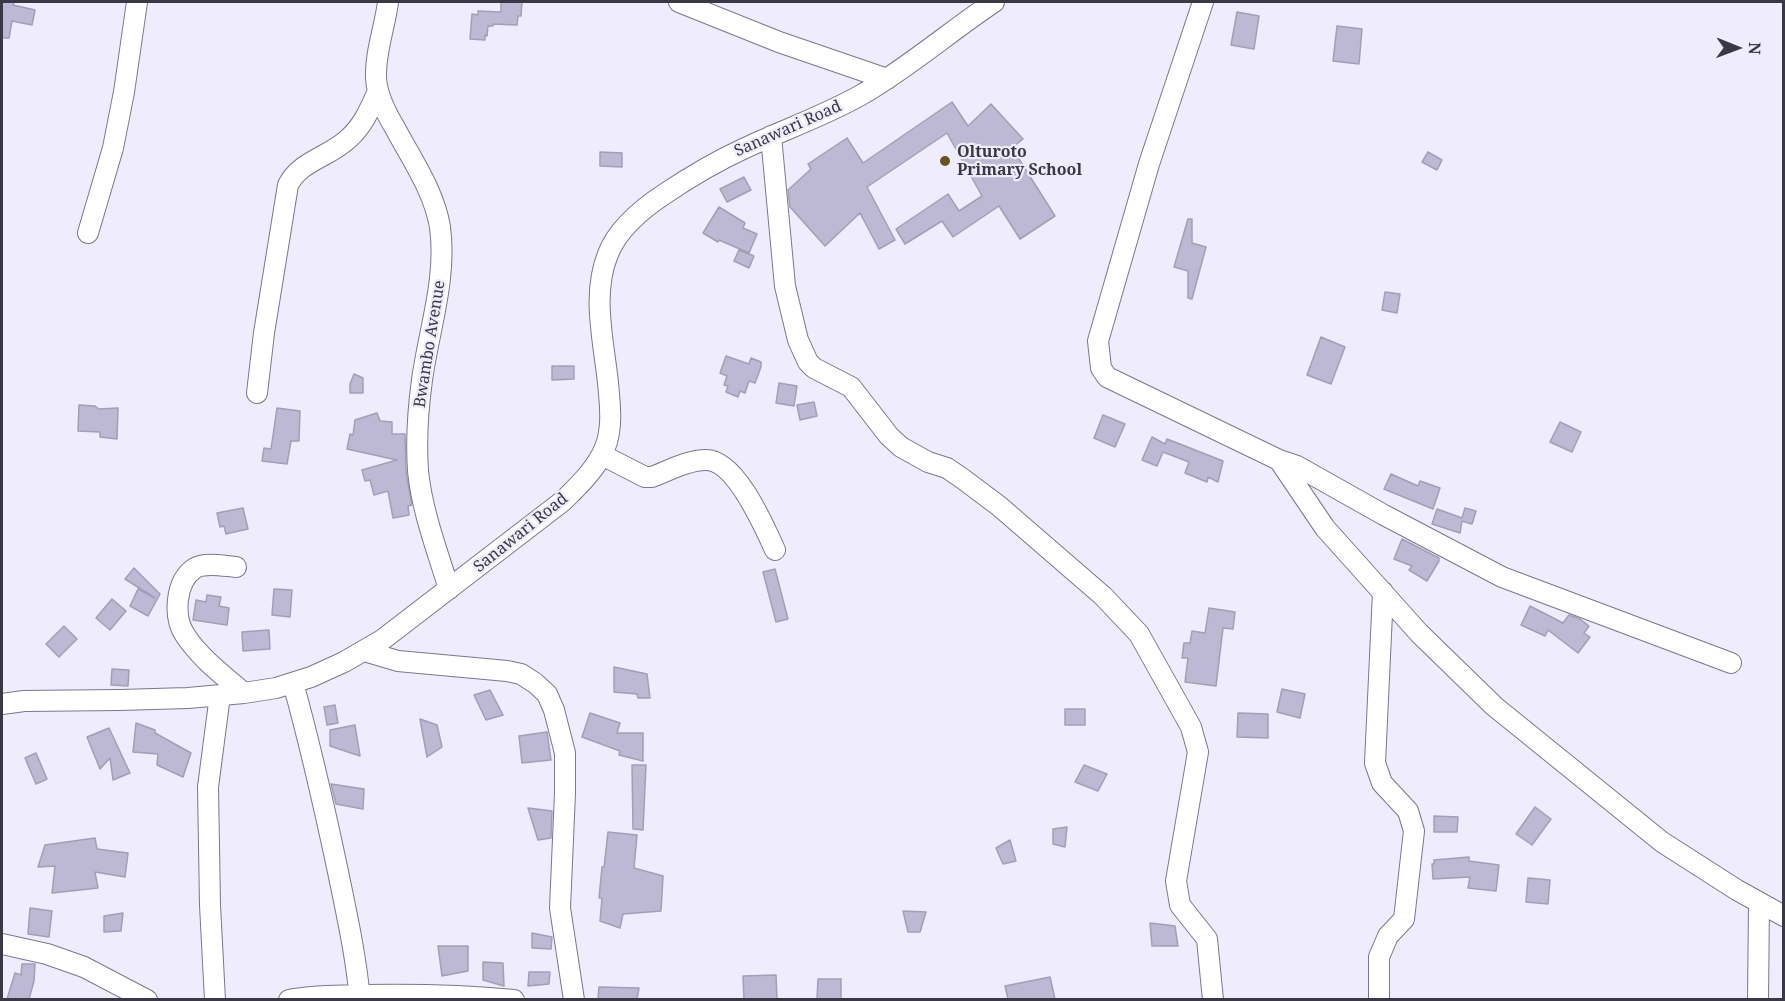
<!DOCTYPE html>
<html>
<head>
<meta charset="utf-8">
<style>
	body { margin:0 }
	#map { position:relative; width:1785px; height:1001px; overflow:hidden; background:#eeecfd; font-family:"Noto Serif",serif }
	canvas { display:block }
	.frame { position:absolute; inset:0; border:3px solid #3a3844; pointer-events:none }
	.north { position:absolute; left:1707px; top:18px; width:60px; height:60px; -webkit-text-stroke:4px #eeecfd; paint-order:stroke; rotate:91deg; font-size:16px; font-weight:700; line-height:24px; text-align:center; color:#3a3844 }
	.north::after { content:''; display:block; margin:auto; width:21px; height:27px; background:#3a3844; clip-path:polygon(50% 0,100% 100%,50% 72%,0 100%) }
</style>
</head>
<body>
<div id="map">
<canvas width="1785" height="1001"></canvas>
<div class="frame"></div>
<div class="north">N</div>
</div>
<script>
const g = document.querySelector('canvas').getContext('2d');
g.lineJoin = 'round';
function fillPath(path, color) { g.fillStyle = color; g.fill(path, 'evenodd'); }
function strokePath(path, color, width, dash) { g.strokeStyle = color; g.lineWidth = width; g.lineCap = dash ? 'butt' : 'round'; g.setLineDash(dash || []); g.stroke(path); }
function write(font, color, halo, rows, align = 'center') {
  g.font = font + ' "Noto Serif",serif'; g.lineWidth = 4.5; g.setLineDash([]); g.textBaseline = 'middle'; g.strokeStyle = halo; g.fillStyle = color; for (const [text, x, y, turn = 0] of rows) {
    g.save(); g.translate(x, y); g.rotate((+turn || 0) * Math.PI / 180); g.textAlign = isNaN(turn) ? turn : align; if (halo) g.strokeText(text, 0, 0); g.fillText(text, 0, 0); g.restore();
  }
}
const building = new Path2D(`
	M2 2H14L13 5 35 10 32 25 12 21 9 38H2Z
	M501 2H522L521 16H518L517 25 493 24V26H488L487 36 485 35V40L470 39 472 14 478 15V11L501 12Z
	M1237 12 1259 16 1254 49 1231 45Z
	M1337 26 1362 29 1359 64 1333 61Z
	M952 102 968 126 991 104 1023 139 1012 148 1055 216 1020 239 999 206 953 237 942 221 905 244 896 229 948 194 959 211 982 196 947 133 867 187 895 240 879 249 860 213 825 246 790 207 788 190 811 169 808 164 847 138 863 163Z
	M600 152 622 153V167L600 166Z
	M1428 152 1442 160 1437 170 1422 162Z
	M744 177 751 190 727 202 720 189Z
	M719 207 745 223 743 228 757 234 749 253 719 240 718 242 703 233Z
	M1188 219H1192V243L1206 247 1192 299 1188 298V271L1174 267Z
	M739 250 754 256 749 268 734 261Z
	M1385 292 1400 294 1397 313 1382 310Z
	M1321 337 1345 347 1331 384 1307 375Z
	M726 356 749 364 751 358 761 362V367L755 383 749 381 745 393 740 391 738 397 726 392 728 386 724 385 727 376 720 373Z
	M552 366H574V379L552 380Z
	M354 374 363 378V393H350V384Z
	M779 383 797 386 794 406 776 403Z
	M814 402 817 416 800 420 797 405Z
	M79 405 95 406 99 409 118 408 117 439 100 437V432L78 431Z
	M277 408 300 411 299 441H291L287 464 262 461 264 448 271 449Z
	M377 413 380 421 392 422V434H405L406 472 412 505 408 506 409 515 393 518 388 491 374 495 370 480 365 481 362 470 397 460 347 449 350 434 353 435 355 420Z
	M1103 415 1125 424 1115 447 1094 438Z
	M1560 422 1581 432 1572 452 1550 442Z
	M1152 437 1165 444 1167 439 1223 461 1218 482 1208 477 1207 482 1185 473 1189 462 1163 452 1157 466 1142 460Z
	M1391 474 1418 486 1420 481 1440 488 1433 509 1384 489Z
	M243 508 248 529 226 534 224 526 220 527 217 513Z
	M1465 508 1476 511 1472 524 1462 521 1460 533 1432 524 1437 509 1462 518Z
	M1402 539 1439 558V561L1427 581 1409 570 1412 566 1394 559Z
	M134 568 160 594 148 616 130 606 138 589 155 598 125 579Z
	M775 569 788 619 776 622 763 572Z
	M274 589 292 590 290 617 272 615Z
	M207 595 221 597 219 606 229 608 227 625 193 620 196 600 206 602Z
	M112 599 126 611 110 630 96 618Z
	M1530 606 1563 623 1569 615 1580 619 1589 626 1584 633 1590 637 1578 653 1548 630 1545 636 1521 625Z
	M1209 608 1235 612 1233 629 1223 628 1216 686 1185 682 1188 658H1182L1184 643H1190L1192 631 1205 633Z
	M64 626 77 639 59 657 46 644Z
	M269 630 270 649 243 651 242 632Z
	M614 667 647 674 650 698H638L637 694 614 692Z
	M112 669 129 670 128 686 111 685Z
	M1282 689 1305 694 1300 718 1277 712Z
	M490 690 503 715 486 720 474 695Z
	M335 705 338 723 327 725 324 707Z
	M1065 709H1085V725H1065Z
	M590 713 620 723 617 733H643V761L619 755 620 751 582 737Z
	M1238 713 1268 714V738L1237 737Z
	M420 719 437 725 442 747 427 757Z
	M136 723 155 730V733L191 753 183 777 157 765 158 754 133 752Z
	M355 725 360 756 330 746V730Z
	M109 728 130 773 113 780 110 758 100 769 87 737Z
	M547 732 551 760 522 763 519 736Z
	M36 753 47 779 36 784 25 758Z
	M632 765H646L643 830 633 829Z
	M1084 765 1107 774 1098 791 1075 782Z
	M331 784 364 789 363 809 336 804Z
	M1535 807 1551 819 1532 845 1516 834Z
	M528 808 552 811 551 838 538 840Z
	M1434 816 1458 817 1457 832H1434Z
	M1067 827 1065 847 1053 844V829Z
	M608 832 637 835 634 868 663 876 661 911 623 914 620 928 600 921 602 898H599L602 867H604Z
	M95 838 97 849 128 853 125 877 95 872 98 888 52 893 55 866 38 867 45 845Z
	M1010 840 1016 861 1003 864 996 848Z
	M1469 857V861L1499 865 1496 891 1468 888 1470 877 1433 879 1432 864H1434V860Z
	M1528 878 1550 880 1548 904 1526 902Z
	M30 908 52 911 49 937 28 934Z
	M903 911 926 912 920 932H908Z
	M123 913 121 931 104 932V916Z
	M1150 923 1175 926 1178 946H1152Z
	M532 933 552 937 551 949 532 948Z
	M438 946H468V971L442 976Z
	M483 962 503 963 504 986 483 980Z
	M22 964H35L34 981 29 999H7L15 973 21 975Z
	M529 972H550L549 984 528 986Z
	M776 975 777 999H744L743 976Z
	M1050 977 1055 999H1008L1005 986Z
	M818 979H841V999H817Z
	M599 987 639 988 637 999H598Z`);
const minor = new Path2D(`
	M388 2C385 27 375 52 376 78 377 96 386 113 395 128 412 160 434 191 440 227 447 279 429 329 422 380 418 409 416 441 418 471 422 511 437 550 449 589
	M679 2 779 42 887 79
	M1203 2 1149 164 1098 341 1101 368 1107 377 1279 460 1297 466 1384 515 1502 577 1731 663
	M771 136 785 286 798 340 808 362 814 368 851 387 889 436 901 447 928 462 947 468 963 479 999 506 1103 596 1139 634 1191 727 1198 752 1176 881 1180 905 1207 939 1213 1000
	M88 233 113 148 124 92 137 2
	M257 393 264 333 288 185C300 161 329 157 348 139 363 126 370 109 378 91
	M602 455 645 477H652C668 471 688 460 706 460 736 460 764 526 775 550
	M1279 460 1325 528 1419 633 1494 706 1662 842 1737 890 1784 916
	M236 567C224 566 205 562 195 568 175 581 173 617 185 635 200 658 224 676 244 693
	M364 651 398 661 507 671 521 674 535 683 547 694 554 710 565 753V793L560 908 574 1000
	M293 683C310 744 324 806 337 867 346 911 356 955 360 1000
	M2 704 24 701 120 700 188 698 244 693 276 688 311 677 344 662 382 640 563 501C577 487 592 473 601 456 612 437 611 414 609 394 606 349 590 298 608 254 618 228 643 208 666 193 690 177 715 162 741 150 780 131 822 117 861 95 908 68 949 32 994 2
	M2 944 47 954 84 967 147 1000
	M215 1000 210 905 208 787 220 695
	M289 1000C313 995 337 996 362 995 413 994 463 995 514 1000
	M1379 1000V957L1388 936 1404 919 1414 831 1408 811 1382 783 1375 763 1383 592
	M1758 1000 1759 903`);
const markers = [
	[945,161,6,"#695222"]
];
const streetNames = [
	["Sanawari Road",788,129,-24],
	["Bwambo Avenue",430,344,-81],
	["Sanawari Road",521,533,-39]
];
const poiNames = [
	["Olturoto",957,152],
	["Primary School",957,170]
];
fillPath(building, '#bdb8d3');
strokePath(building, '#a29eb8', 1.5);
strokePath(minor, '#7b768f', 22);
strokePath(minor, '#fff', 20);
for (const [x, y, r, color] of markers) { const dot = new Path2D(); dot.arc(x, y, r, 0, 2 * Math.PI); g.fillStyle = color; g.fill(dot); strokePath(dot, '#eeecfd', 2); }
write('16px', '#3a3844', '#eeecfd', streetNames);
write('bold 16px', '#3a3844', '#eeecfd', poiNames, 'left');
</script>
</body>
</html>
